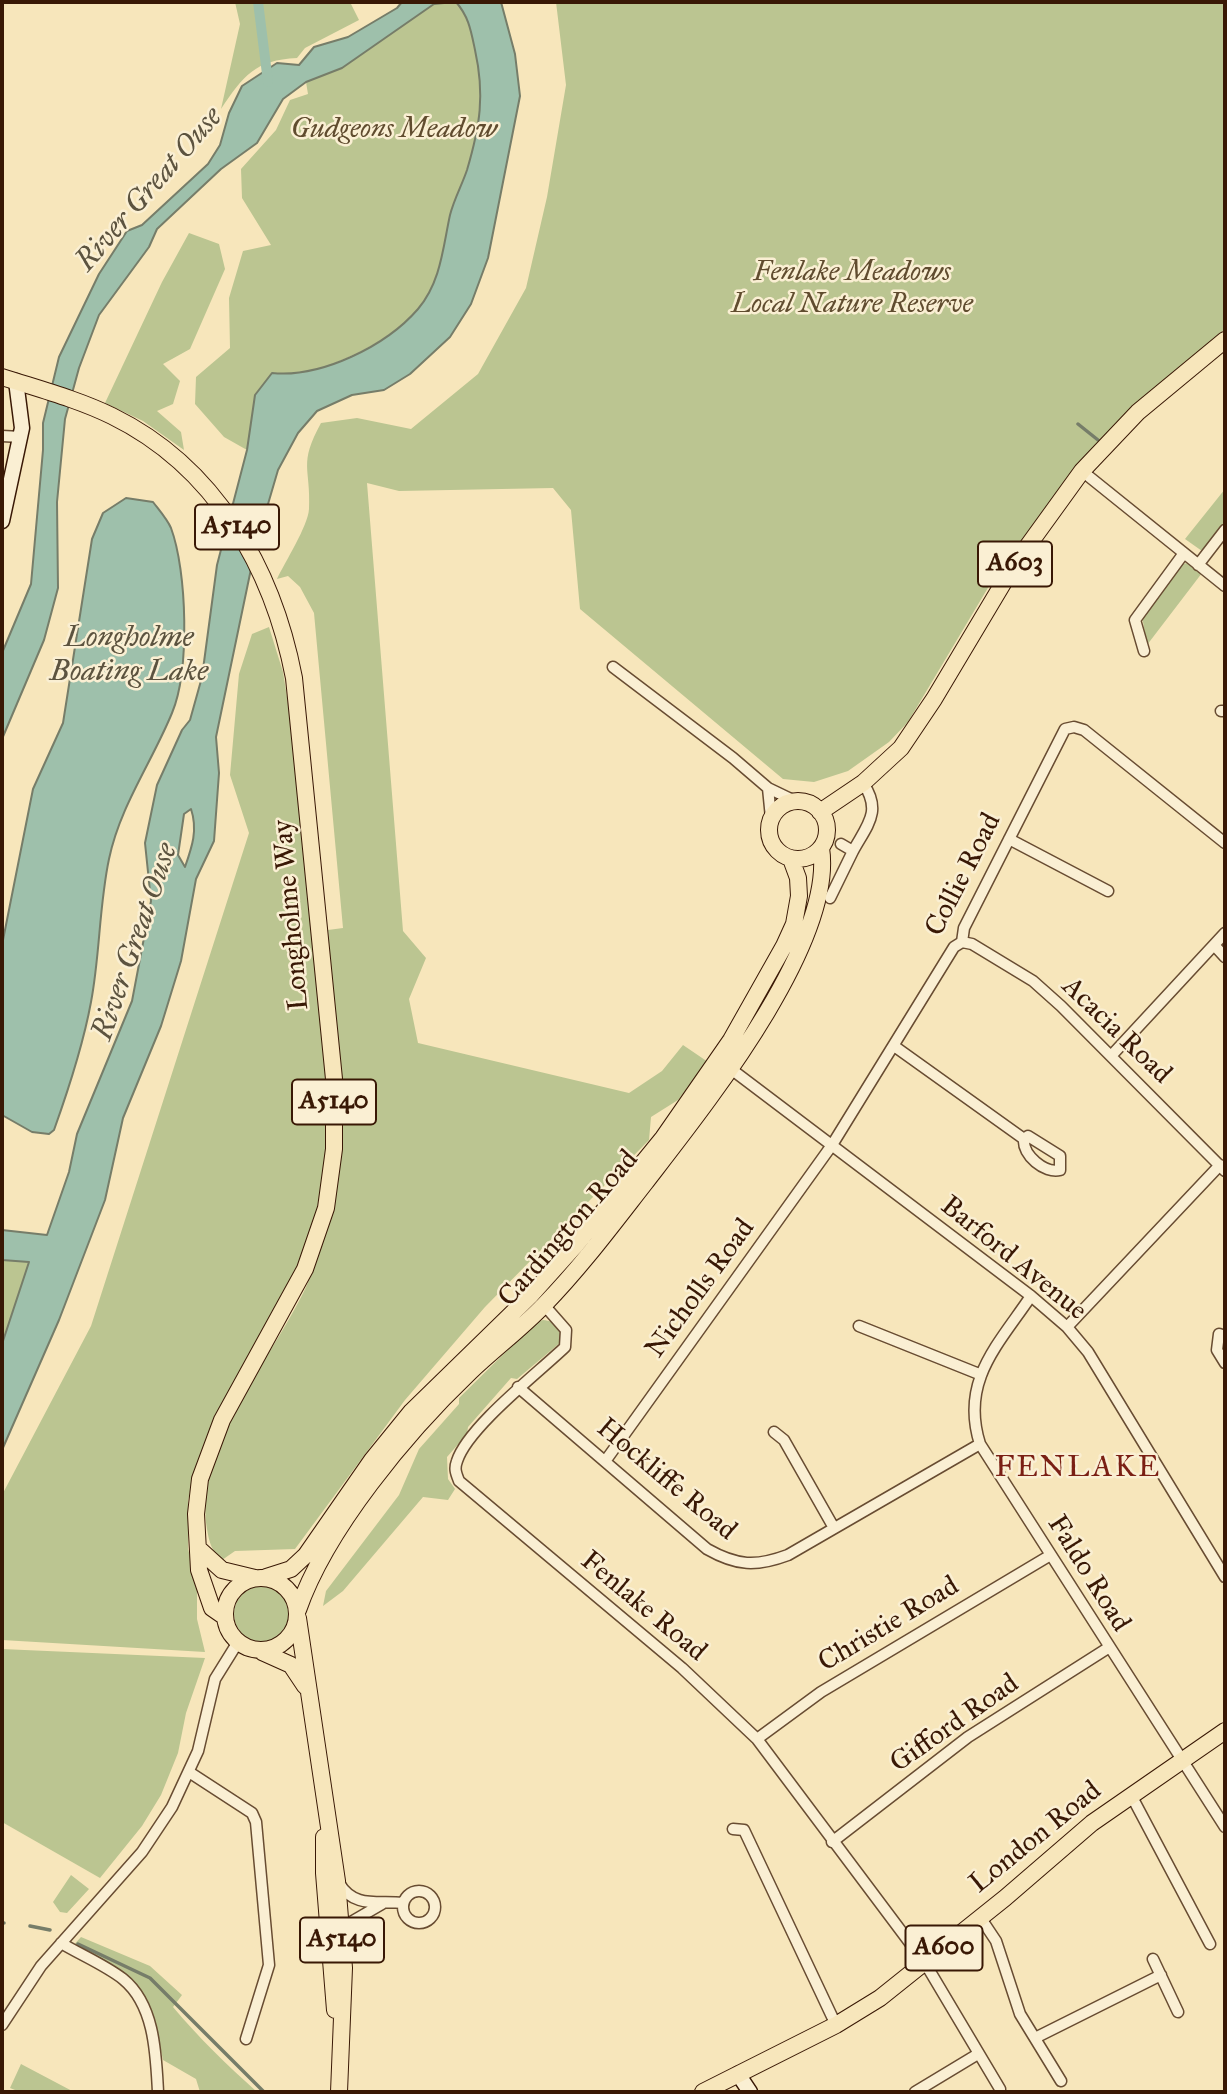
<!DOCTYPE html>
<html>
<head>
<meta charset="utf-8">
<style>
	body { margin:0 }
	#map { position:relative; width:1227px; height:2094px; overflow:hidden; background:#f7e6bb; font-family:"IM FELL Great Primer",serif }
	canvas { display:block }
	.frame { position:absolute; inset:0; border:4px solid #391805; pointer-events:none }
</style>
</head>
<body>
<div id="map">
<canvas width="1227" height="2094"></canvas>
<div class="frame"></div>
</div>
<script>
const g = document.querySelector('canvas').getContext('2d');
g.lineJoin = 'round';
function fillPath(path, color) { g.fillStyle = color; g.fill(path, 'evenodd'); }
function strokePath(path, color, width, dash) { g.strokeStyle = color; g.lineWidth = width; g.lineCap = dash ? 'butt' : 'round'; g.setLineDash(dash || []); g.stroke(path); }
function write(font, color, halo, rows, align = 'center') {
  g.font = font + ' "IM FELL Great Primer",serif'; g.lineWidth = 5; g.setLineDash([]); g.textBaseline = 'middle'; g.strokeStyle = halo; g.fillStyle = color; for (const [text, x, y, turn = 0] of rows) {
    g.save(); g.translate(x, y); g.rotate((+turn || 0) * Math.PI / 180); g.textAlign = isNaN(turn) ? turn : align; if (halo) g.strokeText(text, 0, 0); g.fillText(text, 0, 0); g.restore();
  }
}
const green = new Path2D(`
	M235 2H350L359 20 305 48 297 58C255 60 243 76 221 109L240 24Z
	M456 2C469 17 471 31 475 50 485 95 480 126 467 170 462 185 454 199 450 215 443 247 441 282 418 309 376 357 310 369 255 395L247 450 224 437 195 404 196 377 230 348 229 298 243 251 271 245 242 198 241 169 276 130 290 100 308 94 306 82 342 68 434 4Z
	M556 2H1225V329C1177 369 1128 409 1087 456 1055 493 1032 538 998 571L908 722 889 742 848 771 814 782 783 779 580 609 571 510 553 488 399 491 367 483 403 931 426 958 409 999 418 1043 629 1093 662 1071 683 1045 708 1062 678 1100 651 1117 649 1140 485 1307 405 1400 295 1549 235 1551 222 1560C212 1552 209 1542 207 1529 194 1444 272 1360 306 1287 359 1173 337 1051 328 930L343 928 314 613 300 587 288 576 277 579C285 562 308 526 309 509 311 467 298 465 321 423L357 418 411 429 478 374 526 288 547 197 566 85Z
	M189 233 219 244 225 269 190 349 163 364 180 381 173 404 157 411 181 432 184 450 143 421 105 403 162 282Z
	M1225 489V521L1202 551 1185 539Z
	M1188 563 1202 573 1147 645 1142 616 1182 564Z
	M269 627 283 672 293 734 328 1092 329 1145 325 1183 313 1232 298 1275 194 1473 188 1501V1549L197 1583V1619L205 1652 2 1640V1495L91 1326 249 833 230 775 239 674 252 634Z
	M2 1260 29 1262 2 1344Z
	M543 1320C556 1321 563 1329 561 1342L517 1379 511 1378 468 1427 467 1434 447 1457 448 1479 455 1489 448 1500 423 1497 343 1591 323 1606 326 1591 399 1495 419 1449 459 1404V1398L535 1323Z
	M234 1614a28 28 0 1 1 56 0a28 28 0 1 1-56 0Z
	M2 1649 205 1658 186 1713 178 1753 161 1795 142 1826 100 1878 2 1822Z
	M71 1875 89 1889 67 1913 60 1912 53 1902Z
	M81 1937 150 1966 182 1995 173 2007C199 2038 227 2065 257 2092H200L196 2079 163 2060 157 2032 145 2001 71 1948Z
	M21 2064 74 2092H20L10 2088Z`);
const water = new Path2D(`
	M402 2H454L434 4 342 68 306 82 283 99 257 143 221 169 157 229 149 247 99 315 79 368 65 419 57 502 58 588 44 640 2 739V653L31 584 43 450V423L59 357 99 274 127 231 142 225 208 164 220 145 229 113 242 86 277 63 299 65 314 47 348 37 397 8Z
	M456 2H501L515 54 520 96 488 258 471 304 450 337 410 374 384 390 352 395 317 411 298 433 278 470 256 545 216 737 219 773 214 841 196 879 181 961 161 1026 123 1118 105 1200 59 1320 2 1450V1344L29 1262 2 1260V1230L47 1235 69 1172 77 1134 132 1001 151 901 145 843 157 785 182 730 190 720 202 677 217 565 247 450 255 395 272 373C321 378 386 346 418 309 441 282 443 247 450 215 454 199 462 185 467 170 480 126 485 95 475 50 471 31 469 17 456 2ZM191 809C198 830 192 847 185 867L178 855 184 814Z
	M126 498 153 502C159 510 167 519 171 528 187 571 190 670 172 713 152 762 120 806 109 859 99 906 100 955 91 1002 83 1046 69 1088 54 1130L49 1134 32 1132 2 1115V945L33 789 63 723 92 539 103 513Z`);
const stream = new Path2D(`
	M1078 424 1098 440
	M2 1923H4
	M30 1926 50 1930
	M78 1944 150 1978 264 2092`);
const canal = new Path2D(`
	M258 2 268 82`);
const street = new Path2D(`
	M2 436 21 437
	M1082 471 1225 586
	M1198 565 1225 530
	M1144 651 1135 620 1184 553
	M613 667 733 758 768 788
	M1221 711H1225
	M771 818 768 788 795 801
	M1009 839 1108 891
	M841 844 853 851C868 824 882 811 863 783
	M830 898 853 851
	M962 942 972 944 1033 981 1061 1006 1225 1171
	M1214 945 1225 957
	M894 1046 1024 1139
	M1111 1056 1225 933
	M731 1069 1031 1296 1067 1327 1088 1352 1225 1577
	M1028 1136 1060 1156V1170C1045 1174 1022 1155 1024 1139Z
	M1031 1296C998 1345 960 1381 980 1444L1225 1827
	M544 1305 566 1330 565 1347C538 1373 468 1427 457 1461 454 1469 456 1473 459 1481L682 1668 757 1739 925 1963 1000 2089
	M859 1326 979 1374
	M1067 1327 1220 1165
	M1225 1336 1219 1334 1217 1350 1225 1363
	M518 1387 707 1549C737 1566 756 1567 788 1555L980 1444
	M774 1432 784 1440 834 1528
	M606 1460 832 1145 954 947 962 942 964 928 1065 729 1074 727 1084 730 1225 843
	M757 1739 821 1692 1049 1556
	M189 1772 252 1813 256 1822 269 1965 246 2039
	M1131 1795 1210 1944
	M733 1829 744 1830 836 2025
	M832 1842 968 1737 1108 1648
	M339 1883C354 1909 379 1900 403 1903
	M403 1907a16 16 0 1 1 32 0a16 16 0 1 1-32 0Z
	M980 1917 996 1941 1020 2014 1061 2081
	M345 1942 351 1922 382 1904
	M61 1943C81 1955 105 1965 123 1979 155 2005 156 2055 158 2092
	M1153 1959 1178 2012
	M2 2025 41 1966 142 1852 172 1807 198 1751 215 1679 238 1642
	M1035 2038 1161 1975
	M915 2092 978 2054`);
const secondary = new Path2D(`
	M2 521 22 428 16 381
	M738 2074 750 2092`);
const primary = new Path2D(`
	M2 377C39 389 77 399 112 416 216 467 273 569 294 678L334 1079V1149L326 1208 305 1269 222 1420 200 1479 196 1514 199 1570 212 1608 225 1617
	M769 830a29 29 0 1 1 58 0a29 29 0 1 1-58 0Z
	M820 812 863 783 901 748 934 699 1014 565 1082 471 1138 412 1225 340
	M200 1550 222 1570 255 1578
	M266 1577 291 1569 306 1555 372 1460 411 1412 531 1295 575 1246 663 1138 731 1040 784 946 794 924 799 896 798 878 791 859
	M225 1614a36 36 0 1 1 72 0a36 36 0 1 1-72 0Z
	M298 1610C326 1529 407 1432 470 1372 494 1349 521 1329 544 1305 581 1267 613 1224 645 1183 702 1109 836 943 821 848
	M298 1618 337 1881 344 1968 339 2092
	M262 1652 291 1665 305 1686
	M324 1837V1873L335 2010
	M703 2092 836 2025 880 1998 1005 1898 1092 1823 1225 1731`);
const shields = [
	[237,527,84],
	[1015,564,74],
	[334,1102,84],
	[342,1940,84],
	[944,1948,77]
];
const shieldNames = [
	["A5140",237,527],
	["A603",1015,564],
	["A5140",334,1102],
	["A5140",342,1940],
	["A600",944,1948]
];
const parkNames = [
	["Gudgeons Meadow",394,130],
	["Fenlake Meadows",852,273],
	["Local Nature Reserve",852,305]
];
const streetNames = [
	["Collie Road",964,875,-63],
	["Longholme Way",292,915,-95],
	["Acacia Road",1116,1031,44],
	["Cardington Road",569,1229,-49],
	["Barford Avenue",1013,1259,39],
	["Nicholls Road",701,1289,-54],
	["Hockliffe Road",666,1480,40],
	["Faldo Road",1088,1574,58],
	["Fenlake Road",643,1607,40],
	["Christie Road",889,1625,-31],
	["Gifford Road",955,1724,-35],
	["London Road",1036,1838,-39]
];
const waterNames = [
	["River Great Ouse",150,190,-49],
	["Longholme",129,639],
	["Boating Lake",129,673],
	["River Great Ouse",136,942,-71]
];
const neighbourhoodNames = [
	["FENLAKE",1078,1469]
];
fillPath(green, '#bbc591');
fillPath(water, '#9ec0ab');
strokePath(water, '#767d69', 2);
strokePath(stream, '#767d69', 3.5);
strokePath(canal, '#9ec0ab', 10);
strokePath(street, '#684c32', 13);
strokePath(secondary, '#391805', 17);
strokePath(primary, '#391805', 18);
strokePath(street, '#faefd3', 10);
strokePath(secondary, '#faefd3', 14);
strokePath(primary, '#f7e6bb', 16);
for (const [x, y, w] of shields) { const box = new Path2D(); box.roundRect(x - w / 2, y - 22.5, w, 45, 5); g.fillStyle = '#faefd3'; g.fill(box); strokePath(box, '#391805', 2); }
write('bold 26px', '#391805', null, shieldNames);
write('italic 28px', '#604c2f', '#faefd3', parkNames);
write('28px', '#391805', '#faefd3', streetNames);
write('italic 30px', '#5c533f', '#faefd3', waterNames);
g.letterSpacing = '2px';
write('30px', '#7a1f14', '#faefd3', neighbourhoodNames);
g.letterSpacing = '0px';
</script>
</body>
</html>
